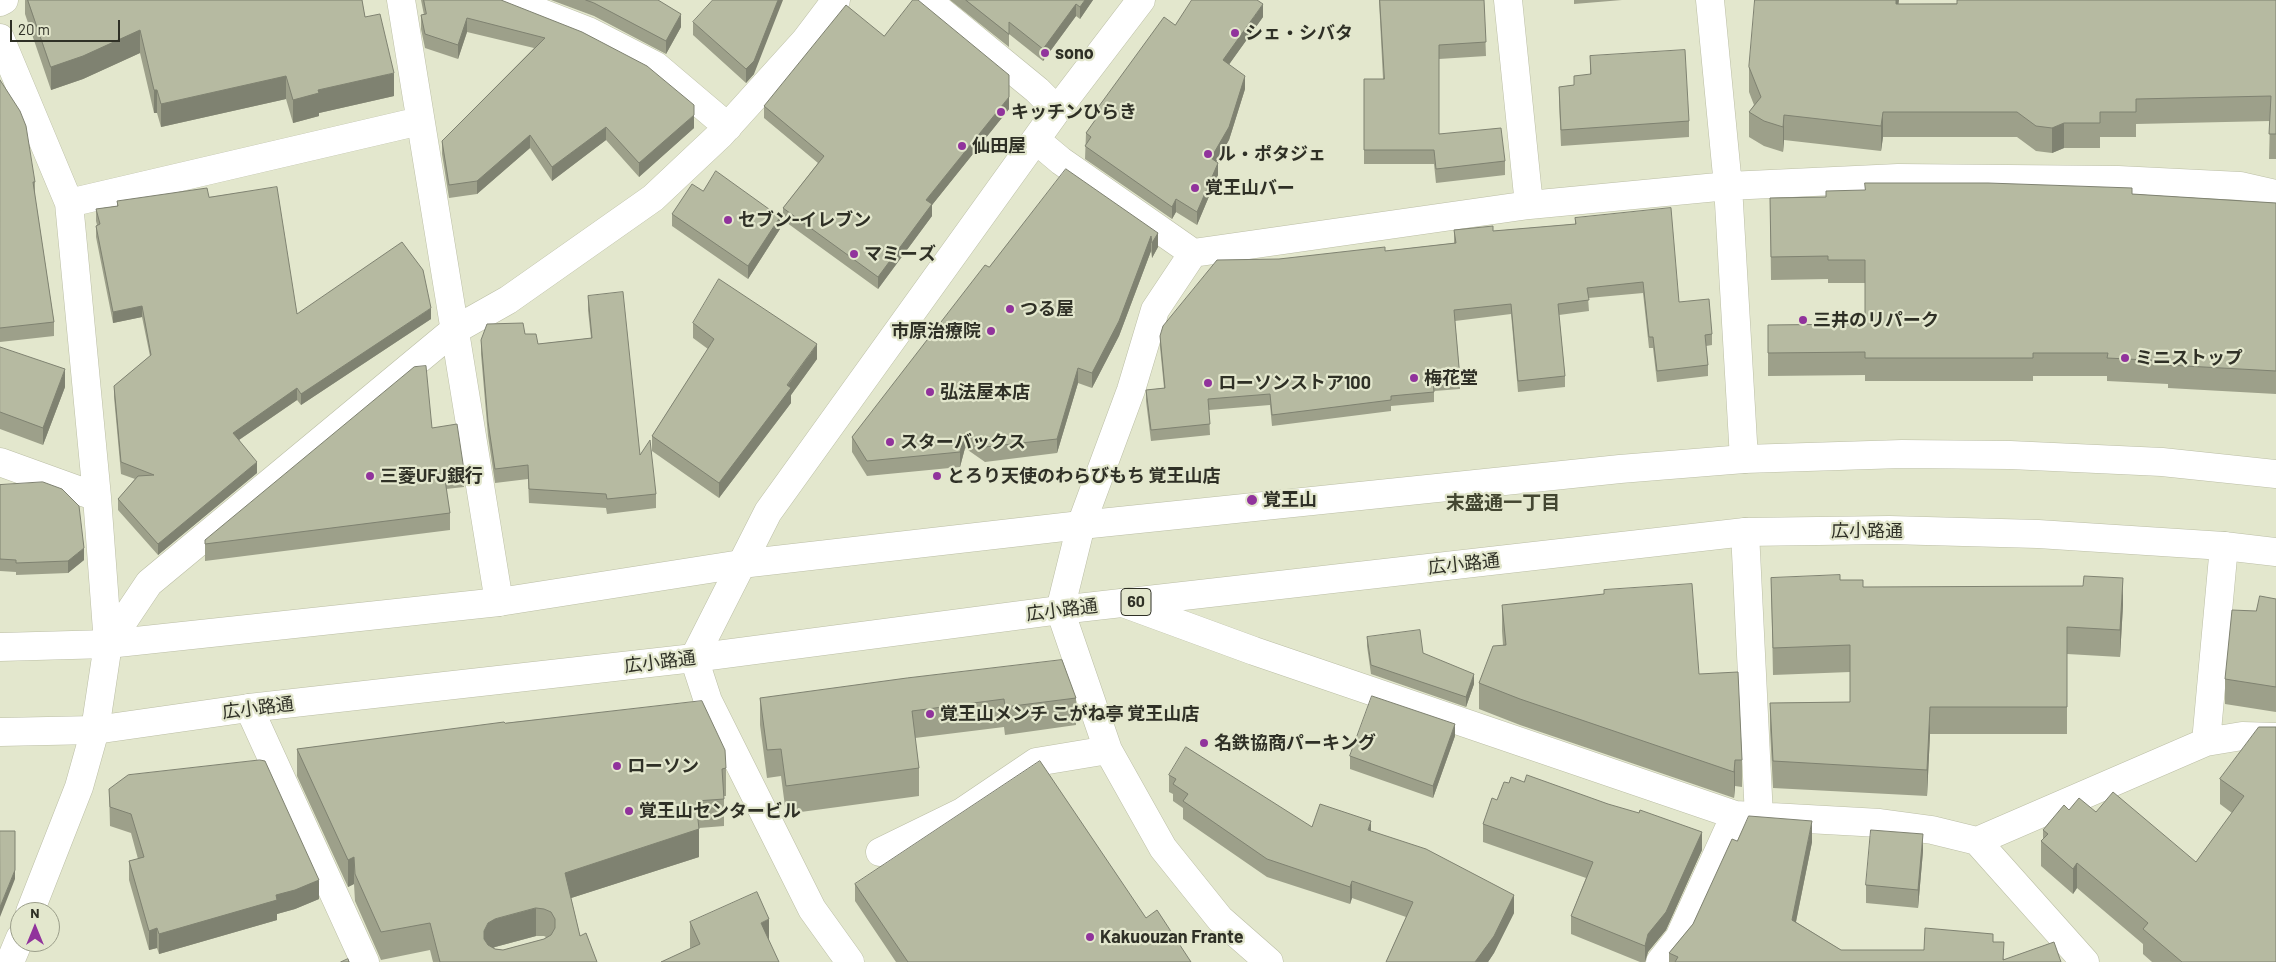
<!DOCTYPE html>
<html>
<head>
<meta charset="utf-8">
<style>
	body { margin:0 }
	#map { position:relative; width:2276px; height:962px; overflow:hidden; background:#e3e7cd; font-family:Barlow,sans-serif }
	canvas { display:block }
	.north { position:absolute; left:10px; top:902px; width:50px; height:50px; box-sizing:border-box; background:#e3e7cd; border:1px solid #9b9e8a; border-radius:50%; rotate:0deg; font-size:14px; font-weight:700; line-height:20px; text-align:center; color:#2f3026 }
	.north::after { content:''; display:block; margin:auto; width:18px; height:22px; background:#91339c; clip-path:polygon(50% 0,100% 100%,50% 72%,0 100%) }
	.scale { position:absolute; left:10px; top:20px; width:110px; height:22px; box-sizing:border-box; border:2px solid #2f3026; border-top:0; padding-left:6px; font-size:15px; line-height:18px; white-space:nowrap; color:#2f3026; -webkit-text-stroke:4px #e3e7cd; paint-order:stroke }
</style>
</head>
<body>
<div id="map">
<canvas width="2276" height="962"></canvas>
<div class="north">N</div>
<div class="scale">20 m</div>
</div>
<script>
const g = document.querySelector('canvas').getContext('2d');
g.lineJoin = 'round';
function strokePath(path, color, width, dash) { g.strokeStyle = color; g.lineWidth = width; g.lineCap = dash ? 'butt' : 'round'; g.setLineDash(dash || []); g.stroke(path); }
function fillPath(path, color) { g.fillStyle = color; g.fill(path, 'evenodd'); }
function write(font, color, halo, rows, align = 'center') {
  g.font = font + ' Barlow,"Noto Sans JP",sans-serif'; g.lineWidth = 4.5; g.setLineDash([]); g.textBaseline = 'middle'; g.strokeStyle = halo; g.fillStyle = color; for (const [text, x, y, turn = 0] of rows) {
    g.save(); g.translate(x, y); g.rotate((+turn || 0) * Math.PI / 180); g.textAlign = isNaN(turn) ? turn : align; if (halo) g.strokeText(text, 0, 0); g.fillText(text, 0, 0); g.restore();
  }
}
const minor = new Path2D(`
	M401 0 499 602
	M508 0 588 31 656 66 728 127
	M927 0 1037 90 1057 110
	M1508 0 1529 205
	M1710 0 1728 186 1744 459
	M0 2 4 0
	M0 38 69 203 97 497 108 644 95 730 79 787 30 912
	M1036 140 1061 161 1193 253 1529 205 1728 186 1898 178 2118 180 2240 186 2276 194
	M69 203 420 121
	M1193 253 1155 310 1131 390 1081 525 1060 610 1108 750 1163 848 1220 919 1269 962
	M0 462 97 497
	M1745 532 1759 817
	M1123 603 1254 651 1735 815 1880 823 1932 830 1977 841 2206 742 2242 736 2276 737
	M108 644 149 583 453 331 508 300 653 198 720 135 805 41 836 0
	M249 708 365 962
	M2206 742 2224 546
	M1977 841 2085 962
	M880 852 962 812 1036 762 1108 750
	M10 962 20 938
	M850 962 812 909 708 701 694 658 768 512 1057 110 1141 0
	M1660 962 1679 938 1735 815`);
const major = new Path2D(`
	M0 647 108 644 499 602 741 564 1081 525 1620 469 1744 459 1902 454 2010 455 2162 462 2276 474
	M0 732 95 730 249 708 694 658 1060 610 1745 532 1889 530 2038 534 2224 546 2276 552`);
const wall = new Path2D(`
	M25 0H362L365 17 394 96 319 113V116L293 123 286 99 161 127 157 113H154L140 53 83 79 51 90 25 14Z
	M421 0H501L694 128 639 177 606 140 552 181 530 148 477 194 449 198 442 154V141L534 48 467 32 458 59 425 48 421 29V15H424Z
	M551 0H658L681 27 666 54 594 16Z
	M950 0H1093L1080 19 1076 16 1043 61 1009 34V47Z
	M1379 0H1484L1486 56 1439 59V134L1505 161V175L1436 183 1434 164H1364V79H1383Z
	M1574 0H1622L1574 4Z
	M2276 0V159H2269L2270 121 2136 124V137H2100V148H2064L2052 153 2036 151 2017 137H1883L1881 151 1784 140 1783 152 1764 146 1749 137V112L1754 105 1749 92V67L1898 4Z
	M1263 17 1229 64 1245 89 1229 140 1216 162 1218 175 1197 225 1176 212 1172 219 1085 159 1086 133 1094 122V113L1175 25Z
	M693 22 754 74 746 83 693 35Z
	M884 36 1009 109 932 205V216L878 289 783 220V208L818 163 764 118V106Z
	M1590 56 1689 121V137L1561 146 1559 102V87L1574 85V76L1590 75Z
	M0 80 35 182V196L54 322V336L0 342Z
	M2132 194 2276 203V394L2168 388V384L2107 381V376H2033V381H1865V375L1768 376V325L1865 324V283H1828V279L1771 280 1770 198Z
	M209 197 297 314 431 319 301 405 297 400 239 440 257 473 158 555 118 510V499L135 479 121 474 114 397V386L150 356 142 317 113 323 96 237V226L97 225 96 221V209L117 206V201Z
	M672 214 780 229 748 279 672 226Z
	M1575 218 1679 302 1712 334V345L1706 346 1708 365V376L1657 382 1653 348H1649L1643 293 1588 298 1589 311 1559 315 1565 376V387L1518 392 1511 314 1455 321 1460 378V389L1434 391V402L1391 406V411L1272 426 1270 405 1209 410 1210 435 1151 441 1146 401V390L1164 388 1160 347V336L1279 259 1385 251 1454 243V230L1493 231 1575 224Z
	M1158 233V247L1152 258 1151 251 1119 336 1092 388 1078 383 1057 453 985 462 965 448 960 467 867 476 852 452V437L989 267Z
	M588 296 640 455 656 494V508L607 514 606 508 529 503 528 479 495 483 488 436 481 354V340L525 334 538 344 591 338 588 310Z
	M693 323 817 359 791 395V403L719 498 652 451V436L708 349 693 338Z
	M0 347 65 387 43 445 0 429Z
	M432 428 464 470V487L446 489 450 513V530L205 561V544Z
	M0 485 84 560 68 573 16 575V572L0 571Z
	M1771 578 1840 580 1863 587 2123 605 2120 657 2067 654V734H1930L1927 796 1773 788 1770 730V703L1850 702V672L1773 675Z
	M2276 599V712L2225 704V679L2256 611Z
	M1502 605 1699 674 1742 760V787L1735 786 1734 798 1520 725 1479 709V683L1503 645 1502 631Z
	M1367 637 1423 653 1474 684 1466 707 1371 674 1367 646Z
	M760 698H1076V725L1005 735 1004 727 915 738 919 768V796L786 814 781 776 767 778 760 725Z
	M505 723 726 768V796H724V826L699 828V857L571 898 580 936 597 962H433L430 950 381 960 355 901 354 884 348 887 297 776V749ZM536 936H544L546 937 544 939 503 950 495 949 493 948 495 947Z
	M2259 727 2276 962H2152L2143 954V944L2077 888 2073 894 2041 866V841L2043 839V830L2096 812 2196 862 2232 813 2220 804V779Z
	M1455 736 1433 798 1350 769V756Z
	M1169 775 1312 827 1371 831 1514 913 1494 953 1488 962H1386L1406 917 1352 898 1350 904 1267 877 1183 819V808L1173 801V794L1169 792Z
	M109 789 319 899 295 909 277 914V920L159 954 157 948 149 950 129 880V861L138 859 131 833 110 826Z
	M1497 800 1702 850 1666 930 1648 952 1645 962H1640L1571 934V916L1586 878 1483 842V824Z
	M1737 841 1812 842 1796 922 1841 950H1924L1993 942 2004 959 2061 962H1669V953L1693 924Z
	M1923 851 1918 908 1866 903V885Z
	M855 884 1146 918 1191 962H896L855 901Z
	M690 922 769 940 690 948Z`);
const shadedWall = new Path2D(`
	M778 0H783L754 74 746 83V69Z
	M1085 0H1093L1080 19V7Z
	M1896 0H1899L1896 29Z
	M1076 4V16L1043 61V49Z
	M1263 4V17L1223 73V60Z
	M681 14V27L666 54V41Z
	M467 18V32L458 59V45Z
	M140 30V53L83 79 51 90V67Z
	M394 73V96L319 113V116L293 123V100L318 90Z
	M286 76V99L161 127V104Z
	M1245 76V89L1229 140 1211 171V158Z
	M154 90H157V113H154Z
	M1009 97V109L932 205V216L878 289V277L926 200Z
	M1883 112V137L1881 151V126Z
	M694 115V128L639 177V163Z
	M1784 115V140L1783 152V127Z
	M2064 123V148L2052 153V128Z
	M606 127V140L552 181V167Z
	M530 135V148L477 194V181Z
	M1218 163V175L1197 225V212Z
	M1176 199V212L1172 219V207Z
	M780 217V229L748 279V266Z
	M1158 233V247L1152 258V243Z
	M1151 236V251L1119 336 1092 388V373Z
	M142 306V317L113 323V312Z
	M431 308V319L301 405V394Z
	M817 344V359L791 395V403L719 498V483Z
	M1078 368V383L1057 453V439Z
	M65 369V387L43 445V428Z
	M297 388V400L233 444V433Z
	M965 433V448L960 467V452Z
	M257 462V473L158 555V544Z
	M84 548V560L68 573V561Z
	M2123 578V605L2120 657V630Z
	M1474 674V684L1466 707V697Z
	M1930 707V734L1927 796V770Z
	M1455 724V736L1433 798V786Z
	M1735 760V786L1734 798V772Z
	M1371 821V838L1368 830Z
	M1812 821V842L1792 941V920Z
	M699 829V857L565 900V873Z
	M1702 832V850L1666 930 1648 952 1645 962V946L1648 934Z
	M1923 834V851L1918 908V890Z
	M354 857V884L348 887V860Z
	M2077 863V888L2073 894V869Z
	M15 870V879L0 917V907Z
	M319 880V899L295 909 277 914V920L159 954V934Z
	M1352 881V898L1350 904V887Z
	M1514 895V913L1494 953 1488 962H1475Z
	M536 908V936L495 947 488 951 484 958V931L488 923 495 919Z
	M769 919V946L761 923Z
	M157 928V948L149 950V931Z`);
const building = new Path2D(`
	M28 0H362L365 17 380 14 394 73 318 90 319 93 293 100 286 76 161 104 157 90H154L140 30 83 56 51 67Z
	M424 0H501L582 32 647 66 694 105V115L639 163 606 127 552 167 530 135 477 181 449 185 442 141 545 38 467 18 458 45 425 34 421 15 426 14Z
	M586 0H658L681 14 666 41 594 3Z
	M713 0H778L754 61 746 69 693 22Z
	M913 0H918L1009 75V97L926 200 932 204 878 277 783 208 824 156 764 106 846 5 884 36Z
	M966 0H1085L1080 7 1076 4 1043 49 1009 22V34Z
	M1192 0H1257L1263 4 1223 60 1245 76 1229 127 1211 158 1218 163 1197 212 1176 199 1172 207 1085 146 1091 137 1086 133 1098 116 1094 113 1164 17 1175 25Z
	M1380 0H1484L1486 42 1439 45V134L1501 128 1505 161 1436 169 1434 150H1364V79H1384Z
	M1755 0H1896V4H1957V0H2276V134H2269L2271 96 2136 99V112H2100V123H2064L2052 128 2036 126 2017 112H1883L1881 126 1784 115 1783 127 1764 121 1749 112 1761 97 1749 67Z
	M1685 50 1689 121 1561 130 1559 87 1574 85V76L1591 74 1590 56Z
	M0 80 20 111 26 126 35 182H33L54 322 0 328Z
	M1066 169 1158 233 1152 243 1151 236 1119 321 1092 373 1078 368 1057 439 985 447 965 433 960 452 867 461 852 437 985 265 989 267Z
	M716 171 780 217 748 266 672 214 692 184 703 191Z
	M1865 183H1988L2132 188V194L2276 203V371L2168 365V361L2107 358 2108 353H2033V358H1865V352L1768 353V325L1865 324V260H1828V256L1771 257 1770 198 1826 197V191L1865 190Z
	M277 187 297 314 402 242 423 270 431 308 301 394 297 388 233 433 257 462 158 544 118 499 138 476 154 475 121 462 114 386 151 355 142 306 113 312 96 226 100 224 96 209 118 206 117 201 207 188 209 197Z
	M1671 208 1679 302 1709 299 1712 334 1705 335 1708 365 1657 371 1653 337H1649L1643 282 1587 288 1589 300 1558 304 1565 376 1518 381 1511 304 1454 310 1460 378 1433 380 1434 392 1391 396V400L1272 415 1270 394 1208 399 1210 424 1151 430 1146 390 1165 388 1160 336 1163 326 1217 260 1279 259 1385 247V251L1456 243 1454 230 1493 226V231L1576 224 1575 218Z
	M719 279 817 344 787 385 791 388 719 483 652 436 714 339 693 323Z
	M623 292 640 455 650 440 656 494 607 499 606 494 529 489 528 465 495 469 488 422 481 340 487 324 523 323 525 334H536L538 344 592 338 588 296Z
	M0 347 65 369 43 428 0 412Z
	M426 366 432 428 457 424 464 470 444 473 450 513 205 544V540L414 367Z
	M43 482 62 489 79 506 84 548 68 561 16 563V560L0 559V485Z
	M1840 575V580H1863V587L2083 586 2084 576 2123 578 2120 630 2067 627V707H1930L1927 770 1773 761 1770 703 1850 702V645L1773 648 1771 578Z
	M1692 584 1699 674 1738 672 1742 760H1735L1734 772 1520 699 1479 683 1493 646 1506 645 1502 605 1604 594V590Z
	M2260 596 2276 599V687L2225 679 2232 610 2256 611Z
	M1420 630 1423 653 1474 674 1466 697 1371 665 1367 637Z
	M1062 660 1076 698 1005 707 1004 699 912 711 919 768 786 786 781 749 767 750 760 698 907 678Z
	M1372 696 1455 724 1433 786 1350 756Z
	M702 701 725 750 726 768 722 769 724 799 696 801 699 829 565 873 580 936 586 933 597 962H440L430 923 381 932 355 874 354 857 348 860 297 749 504 722 505 723ZM536 908 544 909 551 912 555 919V928L551 935 544 939 503 950 495 949 488 945 484 939V931L488 923 495 919Z
	M2259 727H2276V962H2182L2143 929 2148 923 2077 863 2073 869 2041 841 2048 834 2043 830 2064 805 2069 810 2079 798 2096 812 2113 792 2196 862 2244 796 2220 779Z
	M1186 747 1312 827 1320 804 1371 821 1368 830 1426 849 1514 895 1494 936 1475 962H1386L1413 902 1352 881 1350 887 1267 859 1183 801 1188 794 1173 784 1176 779 1169 775Z
	M260 760 265 761 319 880 295 890 276 895 277 900 159 934 157 928 149 931 129 861 144 857 131 814 110 807 109 789 128 775Z
	M1040 761 1146 918 1157 910 1191 962H908L855 884Z
	M1527 775 1608 804 1639 813 1640 810 1702 832 1666 912 1648 934 1645 946 1571 916 1593 862 1483 824 1492 798 1497 800 1504 782 1509 783 1511 777 1524 782Z
	M1749 816 1812 821 1792 920 1841 950H1924L1925 928 1993 934V942H2004L2003 960 2054 942 2061 962H1675L1678 957 1669 953 1693 924 1732 839 1737 841Z
	M1871 830 1923 834 1918 890 1866 885Z
	M0 831H15V870L0 907Z
	M757 892 769 919 761 923 779 962H661L700 944 690 922Z
	M348 959 349 962H341Z`);
const markers = [
	[1235,33,5,"#91339c"],
	[1045,53,5,"#91339c"],
	[1001,112,5,"#91339c"],
	[962,146,5,"#91339c"],
	[1208,154,5,"#91339c"],
	[1195,188,5,"#91339c"],
	[728,220,5,"#91339c"],
	[854,254,5,"#91339c"],
	[1010,309,5,"#91339c"],
	[1803,320,5,"#91339c"],
	[991,331,5,"#91339c"],
	[2125,358,5,"#91339c"],
	[1414,378,5,"#91339c"],
	[1208,383,5,"#91339c"],
	[930,392,5,"#91339c"],
	[890,442,5,"#91339c"],
	[370,476,5,"#91339c"],
	[937,476,5,"#91339c"],
	[1252,500,6,"#91339c"],
	[930,714,5,"#91339c"],
	[1204,743,5,"#91339c"],
	[617,766,5,"#91339c"],
	[629,811,5,"#91339c"],
	[1090,937,5,"#91339c"]
];
const shields = [
	[1136,602,30]
];
const shieldNames = [
	["60",1136,602]
];
const poiNames = [
	["シェ・シバタ",1245,33],
	["sono",1055,53],
	["キッチンひらき",1011,112],
	["仙田屋",972,146],
	["ル・ポタジェ",1218,154],
	["覚王山バー",1205,188],
	["セブン-イレブン",738,220],
	["マミーズ",864,254],
	["つる屋",1020,309],
	["三井のリパーク",1813,320],
	["市原治療院",981,331,"right"],
	["ミニストップ",2135,358],
	["梅花堂",1424,378],
	["ローソンストア100",1218,383],
	["弘法屋本店",940,392],
	["スターバックス",900,442],
	["三菱UFJ銀行",380,476],
	["とろり天使のわらびもち 覚王山店",947,476],
	["覚王山",1263,500],
	["覚王山メンチ こがね亭 覚王山店",940,714],
	["名鉄協商パーキング",1214,743],
	["ローソン",627,766],
	["覚王山センタービル",639,811],
	["Kakuouzan Frante",1100,937]
];
const streetNames = [
	["広小路通",1867,531],
	["広小路通",1464,564,-6],
	["広小路通",1062,610,-7],
	["広小路通",660,662,-7],
	["広小路通",258,708,-7]
];
const neighbourhoodNames = [
	["末盛通一丁目",1503,503]
];
strokePath(minor, '#bbbea5', 29);
strokePath(major, '#bbbea5', 29);
strokePath(minor, '#fff', 28);
strokePath(major, '#fff', 28);
fillPath(wall, '#9da08a');
fillPath(shadedWall, '#7f8271');
fillPath(building, '#b6baa1');
strokePath(building, '#7f8271', 1);
for (const [x, y, r, color] of markers) { const dot = new Path2D(); dot.arc(x, y, r, 0, 2 * Math.PI); g.fillStyle = color; g.fill(dot); strokePath(dot, '#e3e7cd', 2); }
for (const [x, y, w] of shields) { const box = new Path2D(); box.roundRect(x - w / 2, y - 13.5, w, 27, 4); g.fillStyle = '#e3e7cd'; g.fill(box); strokePath(box, '#2f3026', 1); }
write('bold 16px', '#2f3026', null, shieldNames);
write('bold 18px', '#2f3026', '#e3e7cd', poiNames, 'left');
write('18px', '#2f3026', '#e3e7cd', streetNames);
write('bold 19px', '#434631', '#e3e7cd', neighbourhoodNames);
</script>
</body>
</html>
